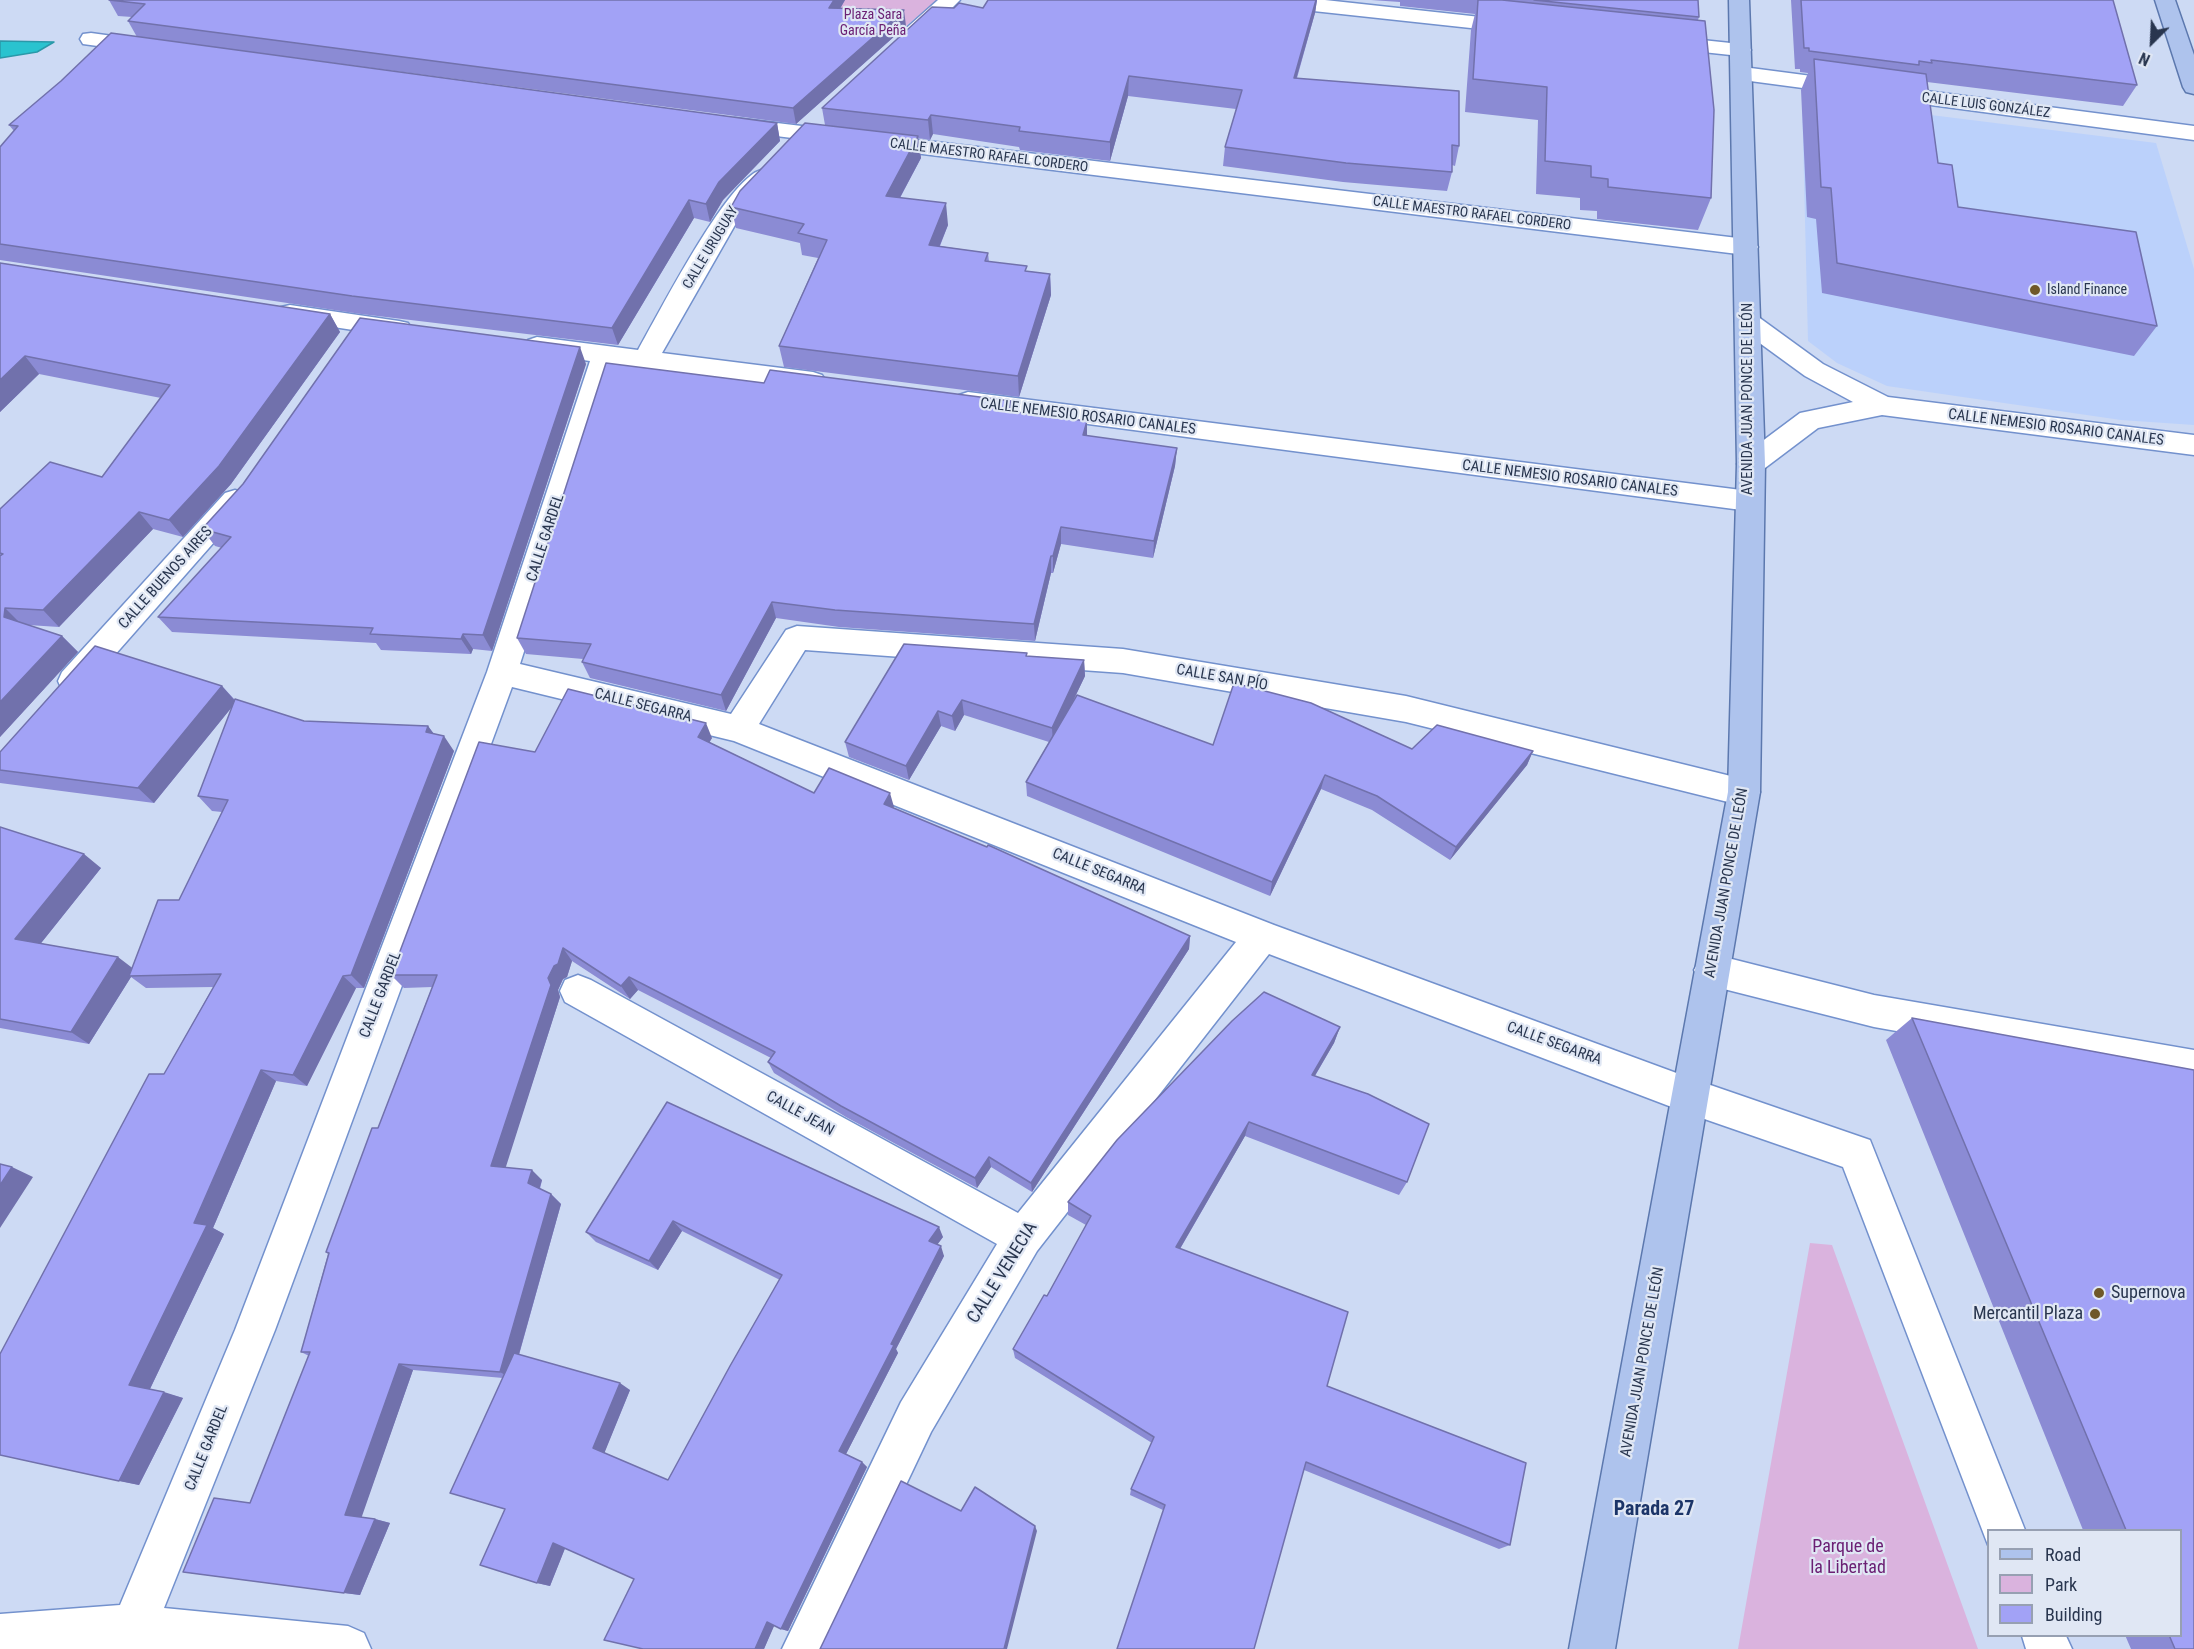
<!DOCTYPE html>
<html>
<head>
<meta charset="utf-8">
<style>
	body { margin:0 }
	#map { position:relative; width:2194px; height:1649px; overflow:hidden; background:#cddaf4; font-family:"Roboto Condensed",sans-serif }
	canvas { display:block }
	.legend { position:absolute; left:1987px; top:1529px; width:195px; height:108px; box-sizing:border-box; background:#e0e7f4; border:2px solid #97a0b2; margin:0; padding:8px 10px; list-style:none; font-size:18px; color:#29364f }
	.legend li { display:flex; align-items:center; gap:12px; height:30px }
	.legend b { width:30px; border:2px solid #97a0b2 }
	.north { position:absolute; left:2122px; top:12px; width:60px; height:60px; -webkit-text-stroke:4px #e0e7f4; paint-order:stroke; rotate:204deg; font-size:16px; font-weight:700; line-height:24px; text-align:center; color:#29364f }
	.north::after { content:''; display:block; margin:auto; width:21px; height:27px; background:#29364f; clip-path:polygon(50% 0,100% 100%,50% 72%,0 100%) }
</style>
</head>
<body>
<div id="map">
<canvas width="2194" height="1649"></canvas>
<ul class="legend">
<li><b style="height:8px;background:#aec3ed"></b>Road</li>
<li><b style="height:16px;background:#dab3de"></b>Park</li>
<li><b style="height:16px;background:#a2a2f6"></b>Building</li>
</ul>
<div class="north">N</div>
</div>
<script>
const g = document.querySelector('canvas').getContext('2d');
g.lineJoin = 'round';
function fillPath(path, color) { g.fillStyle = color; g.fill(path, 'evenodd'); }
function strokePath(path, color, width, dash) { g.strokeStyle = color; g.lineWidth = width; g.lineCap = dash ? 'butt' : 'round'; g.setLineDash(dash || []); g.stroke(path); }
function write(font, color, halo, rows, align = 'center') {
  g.font = font + ' "Roboto Condensed",sans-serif'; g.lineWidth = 4.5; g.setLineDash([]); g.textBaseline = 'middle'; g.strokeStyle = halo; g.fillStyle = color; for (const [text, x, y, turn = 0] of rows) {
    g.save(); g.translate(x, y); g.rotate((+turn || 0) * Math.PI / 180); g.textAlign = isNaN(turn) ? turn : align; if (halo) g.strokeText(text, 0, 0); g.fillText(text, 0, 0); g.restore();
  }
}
const built = new Path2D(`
	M1802 99 2156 143 2194 269V425L2121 420 1887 386 1837 363 1808 341Z`);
const green = new Path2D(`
	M764 0H937L880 48Z
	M1810 1243 1832 1245 1978 1649H1738Z`);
const water = new Path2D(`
	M0 41 54 42 37 52 0 58Z`);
const minor = new Path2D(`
	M938 0H960L918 42 910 43 902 42 899 37 902 32Z
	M1257 0H1325L1517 21 1525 22 1528 27 1525 32 1517 33 1267 6 1260 4Z
	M91 33 149 41 157 42 160 47 157 52 149 53 83 44 80 39 83 34Z
	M1664 36 1740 44 1748 45 1751 50 1748 55 1740 56 1656 47 1653 42 1656 37Z
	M1743 67 2194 126V140L1735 79 1732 74 1735 69Z
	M735 118 1746 239 1755 242 1758 247 1755 252 1746 255 727 130 724 125 727 120Z
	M761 170 769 172 773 177 743 211 662 353 813 372 822 375 826 381 822 387 813 390 615 365 520 664 731 714 786 630 797 626 1123 649 1406 696 1755 782 1760 792 1755 802 1744 806 1406 722 1123 673 805 650 759 724 1274 925 1690 1078 1870 1140 2025 1530H1988V1545L1843 1167 1690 1114 1269 954 1037 1251 931 1432 828 1649H782L901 1402 997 1244 565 1002 560 991 565 980 578 975 591 980 1018 1213 1236 942 734 741 512 687 275 1330 164 1608 348 1626 364 1633 371 1649H0V1614L120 1605 235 1330 487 672 590 361 528 352 524 346 528 340 537 337 638 350C658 315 727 179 761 170Z
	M290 305 399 321 408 323 412 329 408 335 399 337 281 319 277 313 281 307Z
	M1748 314 1757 316 1823 364 1888 397 2194 435V455L1882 415 1818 428 1761 471 1751 474 1741 471 1737 464 1741 457 1800 413 1853 402 1805 376 1739 328 1735 322 1739 316Z
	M968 392 1749 491 1759 494 1763 501 1759 508 1749 511 959 407 955 401 959 395Z
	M235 490 245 493 249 500 245 507 84 690 73 693 62 690 58 681 62 672 225 493Z
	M1712 954 1874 995 2194 1050V1084L1874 1027 1712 986 1700 981 1694 970 1700 959Z
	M2022 1636H2066L2072 1649H2026Z`);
const major = new Path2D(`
	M1729 0H1749L1765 464 1760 792 1615 1649H1569L1728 792 1737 464Z
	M2155 0H2175L2194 55V94L2186 92 2183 87Z`);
const wall = new Path2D(`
	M109 0H845L840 9 906 26 796 124 137 37 128 21 132 17 118 16Z
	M988 0H1317L1315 13 1297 78 1459 146 1455 166 1452 165V172L1447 191 1343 182 1223 166 1225 147 1236 109 1128 96 1110 161 1020 150 1019 147 933 134 930 140 918 138 921 158 900 198 948 225 940 246 988 253 989 262 1027 271 1050 274 1051 295 1019 397 784 367 779 346 818 258 802 255 800 243 736 228 731 207 825 125 822 108 983 8Z
	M1371 0H1698L1699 17 1698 20 1711 198 1698 230 1597 219V211L1580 210V198L1536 194 1538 120 1465 112 1471 30 1475 14 1400 6V2Z
	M1791 0H2113L2137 85 2123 106 1927 82 1938 163 1958 207 2157 326 2134 356 1822 293 1816 219 1807 217 1801 90 1808 73 1800 72V69H1795Z
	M777 123 780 141 723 200 710 222 694 218 618 345 361 314 0 260V147L14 131 9 125Z
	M0 263 330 314 340 332 231 484 183 537 153 529 59 627 28 625 62 636 78 652 0 737V509L102 477 161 398 39 374 0 412Z
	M586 364 492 651 473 649 471 654 381 650 376 643 172 632 158 617 222 548 215 546 202 529Z
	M764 383 1012 412 1087 436 1177 448 1175 466 1153 558 1061 544 1053 573H1051L1035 641 839 627 776 618 726 711 590 678 582 662 583 659 526 654 517 638Z
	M1027 653V656L1084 660 1085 676 1070 707 1213 745 1533 751 1527 765 1450 860 1372 810 1321 789 1270 896 1027 796 1026 782 1049 742 964 715 955 731 941 726 909 780 849 757 845 742Z
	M222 686 235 700 304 721 428 726 434 734 454 751 364 988H356L307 1086 276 1081 213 1228 224 1234 150 1389 183 1398 139 1485 0 1455 164 1074 213 987 146 988 131 977 89 1044 0 1028V827L101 868 41 943 132 968 179 900 222 812 212 811 198 796 232 707 154 803 0 783V752Z
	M712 738 709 742 814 793 894 807 893 808 1190 936 1189 949 1032 1192 991 1167 977 1188 846 1117 774 1073 768 1062 771 1058 638 990 630 999 572 961 567 977 563 979 558 990 560 997 505 1167 542 1180 540 1189 551 1194 561 1204 519 1355 630 1390 604 1453 668 1480 780 1280 682 1231 658 1270 596 1242 586 1232 667 1102 943 1237 937 1245 944 1256 896 1349 898 1353 846 1454 862 1462 867 1467 788 1631 781 1629 774 1625 764 1649 634 1579 565 1548 550 1586 537 1583 505 1509 450 1493 503 1378 413 1370 361 1517 375 1519 390 1523 360 1595 183 1572 250 1503 309 1356 301 1352 328 1254 326 1252 378 1128 432 987 404 988 391 975 535 752Z
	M1912 1018 2194 1070V1649H2131L2125 1635H2181V1530H2083L1886 1040Z
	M1340 1027 1334 1043 1315 1076 1407 1182 1399 1195 1245 1136 1180 1249 1327 1386 1510 1545 1499 1549 1304 1470 1163 1510 1130 1495 1131 1489 1152 1443 1015 1358 1013 1349 1047 1296 1086 1225 1068 1215V1202Z`);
const shadedWall = new Path2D(`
	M834 0H845L831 24 829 8Z
	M1316 0H1317L1315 13 1291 97 1294 78Z
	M904 10 906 26 796 124 793 108Z
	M1129 76 1128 96 1110 161V142Z
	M931 115 933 134 930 140 928 120Z
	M777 123 780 141 723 200 710 222 706 204 719 182Z
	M918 136 921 158 889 218 886 196Z
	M689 200 694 218 618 345 612 328Z
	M946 203 948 225 931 267 929 245Z
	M1050 274 1051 295 1019 397 1018 376Z
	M330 314 340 332 231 484 183 537 169 520Z
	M580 347 586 364 492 651 483 635Z
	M25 356 39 374 0 412V380Z
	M1011 401 1012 418 1008 411Z
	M1087 421V439L1083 435Z
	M1177 448 1175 466 1153 558 1154 541Z
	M139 512 153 529 59 627 43 610Z
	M1061 527V544L1053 573V556Z
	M1051 556V573L1035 641 1034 624Z
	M772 602 776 618 726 711 721 695Z
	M5 608 22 625 4 617Z
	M463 634 473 649 471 654 461 639Z
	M62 636 78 652 0 737V702Z
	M1084 660 1085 676 1053 743 1052 728Z
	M222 686 236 702 154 803 138 788Z
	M962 700 964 715 955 731 952 716Z
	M938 711 941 726 909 780 906 766Z
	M706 723 712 738 704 752 698 737Z
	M428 726 439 741 426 732Z
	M444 736 454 751 364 988 351 975Z
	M1533 751 1527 765 1450 860 1456 847Z
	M1325 775 1321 789 1270 896 1272 882Z
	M890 793 894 807 887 819 884 804Z
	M84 854 101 868 34 952 15 939Z
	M1190 936 1189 949 1032 1192 1031 1183Z
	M563 948 572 961 567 977 563 979 558 990 560 997 503 1176 491 1166 548 978Z
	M118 957 135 970 129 976 131 977 89 1044 71 1032Z
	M343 976 356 988 307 1086 293 1075Z
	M629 977 638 990 630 999 621 986Z
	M1340 1027 1334 1043 1307 1089 1312 1075Z
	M261 1070 276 1081 213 1228 224 1234 149 1391 129 1385 194 1223Z
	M1249 1122 1245 1136 1174 1259 1176 1247Z
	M989 1157 991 1167 977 1188 975 1178Z
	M12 1167 33 1177 0 1228V1185Z
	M532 1170 542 1180 538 1193 528 1183Z
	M551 1194 561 1204 512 1379 500 1372Z
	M673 1221 682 1231 658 1270 649 1261Z
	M939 1227 943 1237 933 1250 929 1241Z
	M941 1246 944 1256 896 1349 898 1353 845 1456 839 1451 891 1344Z
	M399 1364 413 1370 361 1519 345 1515Z
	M620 1383 630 1390 604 1454 593 1448Z
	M164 1392 183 1398 139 1485 119 1481Z
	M862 1462 867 1467 788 1631 781 1629Z
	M375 1519 390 1523 360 1595 344 1593Z
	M1035 1526 1037 1531 1007 1649H1004Z
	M553 1543 566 1546 550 1586 537 1583Z
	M767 1622 775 1624 764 1649H755Z`);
const building = new Path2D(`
	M109 0H834L829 8 904 10 793 108 128 21 145 4Z
	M988 0H1316L1294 78 1459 91V146L1452 145V172L1346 163 1225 147 1242 90 1129 76 1110 142 1019 131 1020 127 931 115 928 120 822 108 932 7 954 8 959 3 983 8Z
	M1478 0H1502L1705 21 1714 110 1711 198 1608 187V179L1591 177V166L1545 161 1547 87 1473 79Z
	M1534 0H1698L1699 17Z
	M1801 0H2113L2137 85 1931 60 1932 63 1919 61V65L1809 51V48H1804Z
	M111 33 777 123 719 182 706 204 689 200 612 328 352 296 0 244V147L18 126 9 125 61 81Z
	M1814 59 1926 74 1938 163 1952 165 1958 207 2136 232 2157 326 1837 263 1831 188 1821 187Z
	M805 123 918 136 886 196 946 203 929 245 988 253 985 261 1027 266 1025 271 1050 274 1018 376 779 346 827 240 798 233 804 224 731 207 740 191Z
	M0 263 330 314 219 466 169 520 139 512 43 610 5 608 4 617 62 636 0 702V556L3 554 0 553V509L50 462 102 477 170 385 25 356 0 380Z
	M360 318 580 347 483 635 463 634 461 639 370 634 373 628 158 617 231 537 202 529 243 484Z
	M606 363 764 383 770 370 1011 401 1008 411 1087 421 1083 435 1177 448 1154 541 1061 527 1053 556H1051L1034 624 835 610 772 602 721 695 582 662 591 644 517 638Z
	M904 644 1027 653 1026 656 1084 660 1052 728 962 700 952 716 938 711 906 766 845 742Z
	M95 646 222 686 138 788 0 770V752Z
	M1234 683 1311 703 1412 749 1437 725 1533 751 1456 847 1377 796 1325 775 1272 882 1026 782 1077 695 1213 745Z
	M568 689 706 723 698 737 814 793 829 768 890 793 884 804 987 847 988 845 1190 936 1031 1183 989 1157 975 1178 841 1106 768 1062 775 1052 629 977 621 986 563 948 558 964 554 966 548 978 551 985 491 1166 532 1170 528 1183 551 1194 500 1372 399 1364 345 1515 375 1519 344 1593 183 1572 214 1498 250 1503 310 1352H301L329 1253 326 1252 372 1128H378L437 975H391L479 742 535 752Z
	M235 699 304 721 428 726 426 732 444 736 351 975 343 976 293 1075 261 1070 194 1223 207 1225 129 1385 164 1392 119 1481 0 1455V1354L149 1074H164L221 974 129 976 158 900H179L228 800 198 796Z
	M0 827 84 854 15 939 118 957 71 1032 0 1019Z
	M1264 992 1340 1027 1312 1075 1368 1094 1429 1124 1407 1182 1249 1122 1176 1247 1348 1312 1327 1386 1526 1463 1510 1545 1306 1462 1254 1649H1117L1165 1505 1131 1489 1154 1437 1013 1349 1044 1295 1047 1296 1091 1216 1068 1202 1117 1140 1232 1021Z
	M1912 1018 2194 1070V1649H2175L2169 1635H2181V1530H2126Z
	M667 1102 939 1227 929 1241 941 1246 891 1344 894 1345 839 1451 862 1462 781 1629 767 1622 755 1649H643L604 1640 634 1579 553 1543 537 1583 480 1565 505 1509 450 1493 514 1353 620 1383 593 1448 668 1480 730 1366 782 1275 673 1221 649 1261 586 1232Z
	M0 1164 12 1167 0 1185Z
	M901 1481 961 1511 975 1487 1035 1526 1004 1649H820Z`);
const markers = [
	[2035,290,6,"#6f5828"],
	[2099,1293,6,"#6f5828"],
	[2095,1314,6,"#6f5828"]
];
const farParknames = [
	["Plaza Sara",873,15],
	["García Peña",873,31]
];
const farStreetnames = [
	["CALLE LUIS GONZÁLEZ",1986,106,7],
	["CALLE MAESTRO RAFAEL CORDERO",989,156,7],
	["CALLE MAESTRO RAFAEL CORDERO",1472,214,7],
	["CALLE URUGUAY",711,248,-59]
];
const farPoinames = [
	["Island Finance",2047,290]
];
const streetNames = [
	["AVENIDA JUAN PONCE DE LEÓN",1748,399,-90],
	["CALLE NEMESIO ROSARIO CANALES",1088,417,7],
	["CALLE NEMESIO ROSARIO CANALES",2056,428,7],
	["CALLE NEMESIO ROSARIO CANALES",1570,479,7],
	["CALLE GARDEL",546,538,-72],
	["CALLE BUENOS AIRES",166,578,-48],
	["CALLE SAN PÍO",1222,678,10],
	["CALLE SEGARRA",643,706,14],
	["CALLE SEGARRA",1099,872,22],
	["AVENIDA JUAN PONCE DE LEÓN",1727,883,-80],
	["CALLE GARDEL",381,995,-69],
	["CALLE SEGARRA",1554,1044,20],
	["CALLE JEAN",800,1114,29],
	["AVENIDA JUAN PONCE DE LEÓN",1643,1362,-80],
	["CALLE GARDEL",207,1448,-68]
];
const nearStreetnames = [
	["CALLE VENECIA",1003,1273,-58]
];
const nearPoinames = [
	["Supernova",2111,1293],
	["Mercantil Plaza",2083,1314,"right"]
];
const nearParknames = [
	["Parque de",1848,1547],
	["la Libertad",1848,1568]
];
const nearNeighbourhoodnames = [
	["Parada 27",1654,1510]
];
fillPath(built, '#bbd1fb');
fillPath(green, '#dab3de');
fillPath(water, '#2ac3cf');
strokePath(water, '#2a99a9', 1.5);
strokePath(minor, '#7391cd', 3);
strokePath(major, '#5c78ae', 3);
fillPath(minor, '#fff');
fillPath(major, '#aec3ed');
fillPath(wall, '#8b8bd4');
fillPath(shadedWall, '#7171ac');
fillPath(building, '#a2a2f6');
strokePath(building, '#7171ac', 1.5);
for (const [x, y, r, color] of markers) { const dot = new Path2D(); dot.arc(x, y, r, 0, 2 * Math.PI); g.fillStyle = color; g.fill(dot); strokePath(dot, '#e0e7f4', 2); }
write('14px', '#6b2074', '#e0e7f4', farParknames);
write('14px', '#29364f', '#e0e7f4', farStreetnames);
write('14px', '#29364f', '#e0e7f4', farPoinames, 'left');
write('15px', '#29364f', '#e0e7f4', streetNames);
write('18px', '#29364f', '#e0e7f4', nearStreetnames);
write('18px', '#29364f', '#e0e7f4', nearPoinames, 'left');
write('18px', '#6b2074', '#e0e7f4', nearParknames);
write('bold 20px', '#1b3468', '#e0e7f4', nearNeighbourhoodnames);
</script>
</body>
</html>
